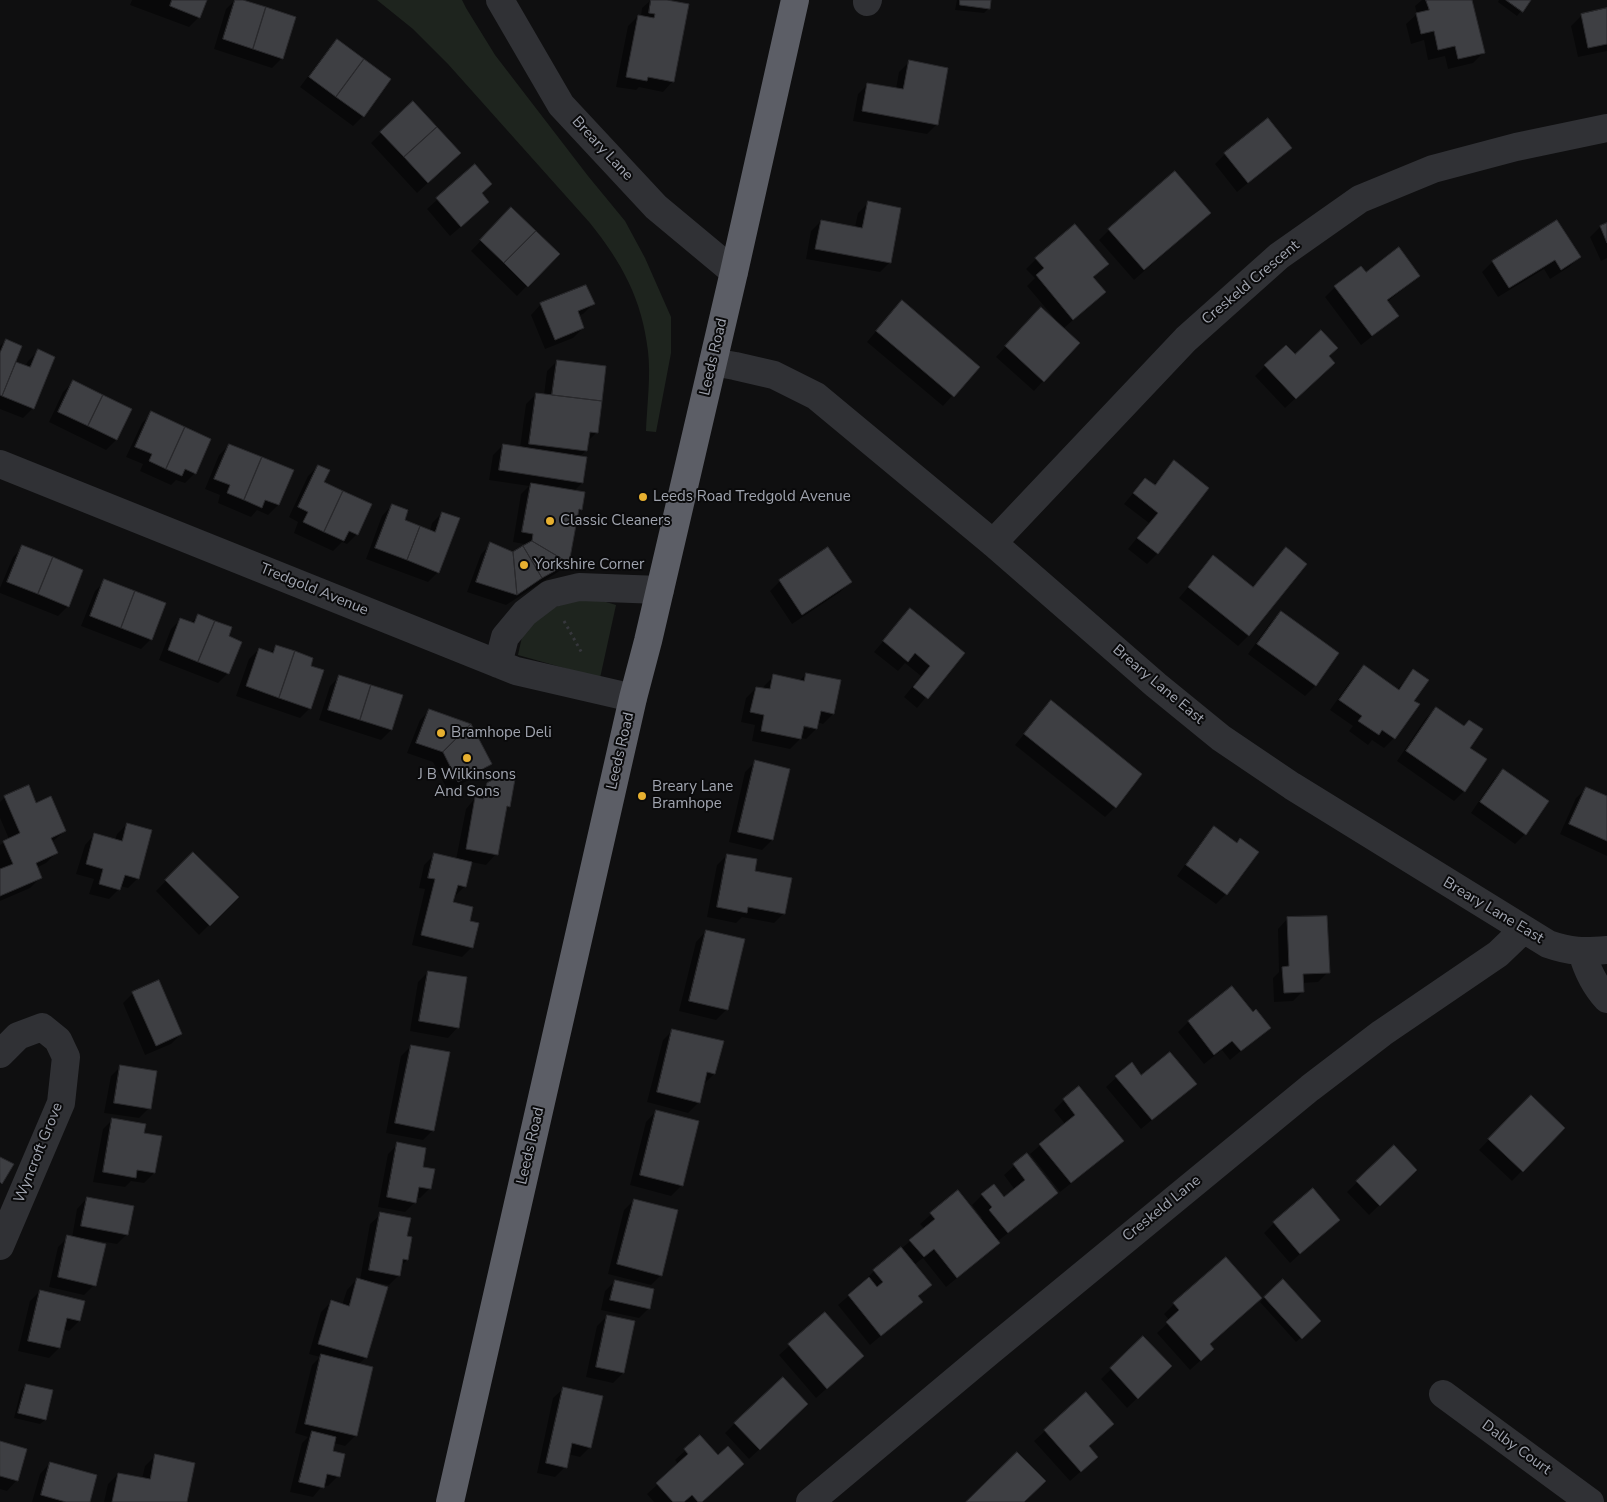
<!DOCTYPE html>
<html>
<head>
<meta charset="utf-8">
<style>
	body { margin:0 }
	canvas { display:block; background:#0f0f10 }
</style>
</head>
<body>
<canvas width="1607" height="1502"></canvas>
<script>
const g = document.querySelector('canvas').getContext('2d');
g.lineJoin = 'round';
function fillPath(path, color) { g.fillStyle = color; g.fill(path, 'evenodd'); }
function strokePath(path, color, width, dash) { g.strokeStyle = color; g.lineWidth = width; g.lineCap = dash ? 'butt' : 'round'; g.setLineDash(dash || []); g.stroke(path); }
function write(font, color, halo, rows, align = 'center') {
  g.font = font + ' "Nunito Sans",sans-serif'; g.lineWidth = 4; g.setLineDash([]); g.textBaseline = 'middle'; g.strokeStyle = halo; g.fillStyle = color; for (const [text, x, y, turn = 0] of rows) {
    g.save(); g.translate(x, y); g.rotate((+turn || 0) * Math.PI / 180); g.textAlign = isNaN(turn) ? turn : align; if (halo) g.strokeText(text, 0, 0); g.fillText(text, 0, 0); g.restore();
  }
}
const green = new Path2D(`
	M377 0H462L466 8 495 55 588 176 625 221 645 258 671 317V353L656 432 646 431C647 405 651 377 648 351 642 299 622 263 590 223L448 64 413 29Z
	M586 596 616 605 600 678 518 655 522 637 535 621 553 608Z`);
const shadow = new Path2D(`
	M132 0H205L199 17 189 27 130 5Z
	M235 0H239L282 58 272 68 214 49 226 9Z
	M651 0H661L673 81 663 92 639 87 636 90 616 87 628 26 638 16H641L642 8Z
	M957 0H990L989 8 984 13 955 10Z
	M1422 0H1471L1483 53 1473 63 1448 69 1445 56 1428 60 1424 40 1411 44 1406 24 1417 14 1415 6Z
	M1499 0H1530L1517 16 1498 2Z
	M1607 10V51L1578 57 1571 26 1581 16Z
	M337 41 363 116 353 126 300 87 327 51Z
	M909 62 937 124 927 134 853 121 858 94 868 84 896 89 899 72Z
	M381 133 449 163 417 193 371 143Z
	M1290 148 1237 192 1215 164 1225 154Z
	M474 166 480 193 478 212 450 236 427 209Z
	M868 203 890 262 880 272 806 259 811 231 821 221 855 227 858 213Z
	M511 209 558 254 517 296 471 251Z
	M1199 223 1134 280 1099 240 1109 230Z
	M1607 224V258L1601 261 1590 237 1600 227Z
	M1579 257 1569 267 1550 279 1544 269 1498 297 1482 272 1492 262Z
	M1036 259 1097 273 1092 278 1104 292 1063 329 1043 381 1034 391 996 357 1031 319 1056 320 1027 286 1035 278 1026 269Z
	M1366 274 1418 275 1408 285 1387 302 1397 315 1387 325 1361 345 1325 297 1335 287Z
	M541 304H593L583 314 578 316 583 328 573 338 545 349 531 315Z
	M892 312 978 367 943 406 867 342Z
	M6 340 14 362 25 367 28 361 38 351 33 408 23 418 0 409V346Z
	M1295 356 1323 373 1285 408 1255 376 1265 366Z
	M557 361 597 432 587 442 586 451 579 457 582 483 573 492 581 509 577 513 568 562 558 572 506 605 467 592 481 554 491 544 513 553 523 548 524 544 513 542 521 494 529 486 489 480 493 455 503 445 520 448 526 404 536 394 544 395 547 371Z
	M73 382 131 409 116 440 106 450 49 422 63 392Z
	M152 413 195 473 185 483 176 480 171 485 140 471 143 464 126 457 142 423Z
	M229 445 292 471 278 505 268 515 257 510 251 517 218 503 220 495 205 489 219 455Z
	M1174 462 1208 488 1157 554 1147 564 1128 549 1149 523 1124 504 1145 479 1153 486Z
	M318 466 323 483 357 534 347 544 342 542 333 551 294 533 298 522 289 517 308 476Z
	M392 505 403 521 430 531 432 523 442 513 438 572 428 582 366 559 382 516Z
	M23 547 68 606 58 616 0 593V588L13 557Z
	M1286 548 1305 564 1248 636 1238 646 1179 598 1213 557 1252 588Z
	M105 581 151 639 141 649 81 626 95 591Z
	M780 581 850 582 840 592 792 624 770 591Z
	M910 610 963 653 917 708 904 697 921 676 905 663 898 671 874 652Z
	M1281 612 1338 654 1315 686 1305 696 1248 654 1271 622Z
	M198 616 227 637 228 673 218 683 159 660 171 629 181 619 191 623Z
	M277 646 310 708 300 718 236 696 249 659 259 649 270 653Z
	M1364 666 1397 690 1413 671V701L1394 738 1384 748 1372 740 1368 745 1349 731 1353 726 1330 710 1354 676Z
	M806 674 833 714 823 724 817 722 816 729 806 739 801 738 790 749 752 741 755 725 741 722 746 698 756 688 763 689 764 686 774 676 799 681ZM798 724 810 726V729L798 726Z
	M340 676 401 696 391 730 381 740 319 720 330 686Z
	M1051 702 1115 807 1105 817 1015 745Z
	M1436 708 1464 791 1454 801 1397 761 1426 718Z
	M430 710 490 764 480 774 448 791 433 762 407 753 420 720Z
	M755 762 772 840 762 850 729 842 745 772Z
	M1503 770 1525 834 1515 844 1471 813 1493 780Z
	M487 784 508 806 505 809 496 854 486 865 471 862 465 886 455 896H454L452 903 469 922 472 947 462 957 412 945 425 889 419 888 424 865 434 855 456 860 466 809Z
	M1587 788 1607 797V856L1560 834 1576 798Z
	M5 797 35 805 65 831 52 842 56 853 46 863 36 868 40 878 30 888 0 901V845L9 839 0 818V802Z
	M127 824 138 878 128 888 120 886 119 889 109 899 89 894 94 879 76 874 85 845 95 834 115 840 117 834Z
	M1214 828 1236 844 1226 894 1216 904 1177 876 1204 838Z
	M193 853 237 897 199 935 156 891Z
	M727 855 784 913 774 923 742 917 736 923 707 917 717 865Z
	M1288 918 1328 972 1318 982 1302 983 1303 991 1293 1001 1274 1002 1273 978 1279 972 1278 929Z
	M706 931 726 1010 716 1020 679 1011 696 942Z
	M428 972 458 1027 448 1038 410 1031 418 982Z
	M1232 987 1253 1013 1269 1027 1230 1060 1222 1050 1204 1064 1178 1032 1188 1022Z
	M133 993 181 1034 171 1044 145 1055 123 1003Z
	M673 1030 714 1074 704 1084 698 1103 688 1113 647 1102 663 1040Z
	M411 1046 433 1130 423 1140 386 1133 401 1056Z
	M1131 1064 1141 1077 1195 1084 1141 1129 1106 1087Z
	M121 1066 149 1108 139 1118 104 1113 111 1076Z
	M1064 1100 1122 1141 1112 1151 1060 1192 1030 1154 1065 1124 1054 1110Z
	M1521 1106 1564 1128 1512 1181 1479 1150Z
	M656 1111 681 1186 671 1196 630 1185 646 1122Z
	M113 1119 143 1134 154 1173 144 1183 131 1181 125 1187 93 1182 103 1129Z
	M398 1144 422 1168 430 1188 420 1198H416L415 1202 405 1212 378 1207 388 1154Z
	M1394 1147 1416 1170 1369 1215 1347 1192Z
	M1026 1155 1057 1192 1047 1202 998 1241 999 1242 989 1252 946 1287 923 1258 914 1265 930 1285 917 1297 921 1302 870 1345 838 1305 865 1282 864 1281 874 1271 925 1229 920 1224 958 1191 980 1220 982 1218 972 1205 982 1195 1004 1199 1015 1190 1004 1175Z
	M87 1198 127 1234 117 1244 82 1238 94 1285 84 1295 49 1287 58 1247 68 1237 72 1238 77 1209Z
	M634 1200 661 1275 651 1285 608 1274 624 1210Z
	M381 1214 406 1237 411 1238 407 1260 401 1266 399 1275 389 1285 372 1282 366 1357 359 1364 356 1435 345 1446 334 1443 331 1452 338 1476 328 1486 323 1485 313 1497 290 1492 302 1443 308 1437 295 1433 312 1365 320 1357 309 1354 321 1312 331 1302 342 1305 347 1290 357 1279 360 1280 370 1224Z
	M1338 1220 1290 1263 1264 1233 1274 1223Z
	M615 1281 649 1308 639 1318 601 1310 605 1291Z
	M40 1291 79 1321 69 1331 63 1329 59 1348 49 1358 18 1351 30 1301Z
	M1265 1297 1319 1321 1296 1342 1260 1302Z
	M1174 1304 1209 1345 1202 1359 1190 1370 1157 1333 1170 1321 1164 1314Z
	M825 1314 852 1366 816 1398 779 1355Z
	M607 1316 623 1373 613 1383 586 1377 597 1326Z
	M1143 1338 1160 1376 1127 1408 1101 1379Z
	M26 1385 45 1420 40 1424 14 1418 21 1390Z
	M564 1388 590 1447 580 1457 568 1454 565 1467 555 1477 537 1473 553 1398Z
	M1086 1394 1088 1447 1087 1466 1070 1481 1034 1441Z
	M797 1414 749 1459 725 1433 735 1423Z
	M700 1437 702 1502H654L647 1494 679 1465 675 1460Z
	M0 1443 17 1480 7 1491 0 1489Z
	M155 1456 186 1502H104L108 1484 118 1474 142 1479 145 1466Z
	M50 1463 89 1502H32L40 1474Z`);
const building = new Path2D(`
	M172 0H207L200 18 170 6Z
	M235 0H243L266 7 253 49 223 39Z
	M651 0H667L689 4 674 82 648 77 647 81 626 77 638 15 654 18 655 14 649 13Z
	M960 0H991L990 9 960 5Z
	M1426 0H1472L1485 53 1458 59 1455 46 1438 50 1434 31 1421 34 1416 13 1429 10Z
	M1506 0H1531L1523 12Z
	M266 7 296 17 283 59 253 49Z
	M1607 8V44L1588 48 1581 14Z
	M337 39 364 59 336 97 309 77Z
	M364 59 391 79 364 117 336 97Z
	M909 60 948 68 938 125 862 111 867 83 903 89Z
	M413 101 437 127 404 157 380 132Z
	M1268 118 1292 148 1248 183 1224 153Z
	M437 127 461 153 428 183 404 157Z
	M475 164 492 184 482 193 489 202 461 227 436 198Z
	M1175 171 1211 213 1144 270 1108 229Z
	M868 201 901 208 891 263 815 249 821 220 862 228Z
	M511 207 536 231 504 263 480 240Z
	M1557 220 1581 257 1561 270 1555 260 1509 288 1492 261Z
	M1607 223V243L1600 226Z
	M1075 224 1109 264 1093 277 1106 292 1073 320 1036 275 1044 268 1035 258Z
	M536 231 560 254 528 287 504 263Z
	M1399 247 1420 276 1387 300 1399 316 1372 336 1334 286 1361 266 1366 272Z
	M586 285 595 304 578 311 584 328 555 340 540 303Z
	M902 300 980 367 954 397 876 331Z
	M1041 307 1080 343 1044 382 1005 346Z
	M1321 330 1338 348 1329 356 1335 363 1296 399 1264 365 1286 345 1295 354Z
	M6 339 22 346 2 396 0 395V353Z
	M38 349 55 357 34 409 2 396 16 362 30 367Z
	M557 360 606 366 602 401 552 395Z
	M73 380 103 395 88 426 58 412Z
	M536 393 602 401 598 433 590 432 587 451 529 444Z
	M103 395 132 409 117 440 88 426Z
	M151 411 185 427 166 469 149 461 152 454 135 447Z
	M185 427 211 439 196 474 185 469 182 476 166 469Z
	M229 444 262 457 244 500 227 493 230 485 214 479Z
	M503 444 587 457 583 483 499 470Z
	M262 457 294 470 279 505 265 500 262 508 244 500Z
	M1174 460 1209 488 1158 554 1137 538 1158 513 1133 493 1145 478 1155 485Z
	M318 465 330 470 324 482 343 491 324 532 303 522 308 512 298 507Z
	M531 483 585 492 582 510 579 509 569 563 532 541 533 534 522 532Z
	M343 491 372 504 358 535 349 531 344 541 324 532Z
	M392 504 408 510 405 520 420 526 407 560 375 548Z
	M442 512 460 518 439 573 407 560 420 526 435 532Z
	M532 541 569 563 542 578 523 546Z
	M490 542 513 552 517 595 476 582Z
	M22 545 53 557 38 594 7 582Z
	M523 546 542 578 517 595 513 552Z
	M828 547 852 582 802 615 779 580Z
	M1286 547 1307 564 1249 636 1188 587 1213 555 1253 587Z
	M53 557 83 570 69 607 38 594Z
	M104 579 135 591 121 628 90 616Z
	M135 591 166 603 152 640 121 628Z
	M910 608 965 653 928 699 913 687 930 666 915 653 908 662 883 641Z
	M1281 611 1339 653 1316 686 1257 644Z
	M198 614 215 621 198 662 168 650 180 618 194 623Z
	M215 621 232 627 229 636 242 642 229 674 198 662Z
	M276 645 295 651 279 698 246 686 259 648 273 653Z
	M295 651 313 658 311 666 324 670 311 709 279 698Z
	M1364 665 1399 690 1413 669 1429 680 1414 701 1420 704 1395 739 1382 730 1379 735 1358 721 1362 716 1339 700Z
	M806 673 841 680 834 714 821 711 817 729 804 726 801 739 761 731 764 715 750 712 756 687 770 689 773 674 804 681Z
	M339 675 371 685 360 720 328 710Z
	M371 685 403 695 392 730 360 720Z
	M1051 700 1142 774 1116 808 1024 734Z
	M1436 707 1464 726 1469 720 1483 729 1470 748 1487 759 1465 792 1406 751Z
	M429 709 471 724 443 752 416 743Z
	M471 724 492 764 458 782 443 752Z
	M755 760 790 769 773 840 738 832Z
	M1503 769 1549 801 1526 835 1480 802Z
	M501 776 515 779 510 807 507 806 498 855 466 849 475 797 483 799 487 783Z
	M29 785 36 803 51 796 66 831 51 838 58 853 36 863 42 878 0 896V869L13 864 3 841 20 833 4 796Z
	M1586 787 1607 796V841L1569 824Z
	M127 823 152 830 139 879 125 875 120 890 99 884 103 869 86 864 94 833 122 841Z
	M1214 826 1237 843 1240 838 1259 852 1227 895 1186 865Z
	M193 852 239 897 210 926 165 880Z
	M434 853 472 862 466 887 458 885 453 902 473 907 470 921 479 923 473 948 421 935 435 879 428 878Z
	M727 854 757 859 755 871 792 878 785 914 748 907 747 913 717 907Z
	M1327 916 1330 973 1303 974 1304 992 1284 993 1282 967 1289 966 1287 917Z
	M706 930 745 939 728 1010 689 1001Z
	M428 971 467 977 459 1028 419 1021Z
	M159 980 182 1034 156 1046 132 992Z
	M1232 986 1253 1012 1256 1009 1271 1028 1241 1051 1232 1041 1214 1055 1188 1021Z
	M672 1029 724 1041 715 1074 707 1072 700 1103 657 1092Z
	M411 1045 450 1052 434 1131 395 1123Z
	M1170 1052 1197 1084 1152 1120 1115 1076 1132 1062 1141 1075Z
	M120 1065 157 1071 151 1109 114 1103Z
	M1079 1086 1124 1141 1071 1183 1039 1144 1075 1115 1063 1099Z
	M1531 1095 1565 1128 1523 1172 1488 1139Z
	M656 1110 699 1121 683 1186 640 1175Z
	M112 1118 146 1124 144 1133 162 1136 155 1173 137 1170 136 1178 103 1172Z
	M397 1142 426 1148 423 1167 435 1169 431 1189 419 1187 416 1203 387 1197Z
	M1394 1145 1417 1170 1380 1206 1356 1181Z
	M1027 1153 1058 1193 1008 1233 989 1210 992 1207 981 1194 994 1184 1004 1197 1025 1180 1013 1164Z
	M0 1157 14 1164 2 1184 0 1182Z
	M1313 1188 1340 1220 1300 1254 1273 1222Z
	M958 1190 1000 1243 957 1278 934 1249 924 1257 909 1240 935 1219 930 1213Z
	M87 1197 134 1206 128 1235 81 1226Z
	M634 1199 678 1210 662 1276 617 1264Z
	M380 1212 411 1218 407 1236 412 1237 408 1260 403 1259 400 1276 369 1270Z
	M67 1235 106 1244 96 1286 58 1277Z
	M901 1247 932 1285 918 1296 923 1302 881 1336 848 1295 869 1277 877 1287 883 1282 873 1270Z
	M1226 1257 1262 1298 1210 1344 1214 1349 1201 1361 1166 1322 1179 1310 1173 1303Z
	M357 1278 388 1287 367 1358 318 1344 331 1300 349 1306Z
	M1283 1279 1321 1321 1302 1339 1264 1297Z
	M615 1280 654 1289 650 1309 610 1300Z
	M40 1290 85 1301 80 1321 67 1318 60 1348 28 1341Z
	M825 1312 864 1356 827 1389 788 1344Z
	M607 1315 635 1321 624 1373 596 1367Z
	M1143 1336 1172 1366 1138 1399 1110 1368Z
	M321 1354 373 1367 357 1436 305 1424Z
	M783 1377 808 1404 760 1450 734 1423Z
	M26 1384 53 1390 46 1420 18 1413Z
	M563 1387 603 1396 591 1448 572 1443 567 1468 546 1463Z
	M1086 1392 1114 1424 1089 1446 1098 1457 1081 1472 1044 1430Z
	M312 1431 336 1437 333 1451 345 1454 340 1477 327 1474 324 1488 299 1482Z
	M700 1435 718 1455 728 1446 744 1464 702 1502H698L692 1495 684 1502H673L656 1483 688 1454 684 1449Z
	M0 1441 27 1449 18 1481 0 1476Z
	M1017 1452 1046 1481 1024 1502H966Z
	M155 1454 195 1463 187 1502H112L118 1473 150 1479Z
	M50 1462 97 1475 90 1502H66L41 1495Z`);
const path = new Path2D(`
	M564 621 583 655`);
const minor = new Path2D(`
	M500 0 561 105 656 207 734 272
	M867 2 868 0
	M713 362 735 366 774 375 816 396 993 543 1156 685 1221 738 1292 786 1548 944C1571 952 1583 952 1607 950
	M0 464 516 671 633 698
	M993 543 1186 339 1279 256 1360 199 1433 169 1516 147 1607 128
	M498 664 505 637 525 613 550 594 579 587 660 590
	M1582 952C1587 970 1594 985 1607 999
	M0 1054 18 1036 42 1027 58 1040 66 1057 61 1103 0 1246
	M1443 1394 1590 1502
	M810 1502 989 1352 1310 1088 1382 1033 1498 954 1523 930`);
const highway = new Path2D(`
	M450 1502 633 698 648 641 734 272 795 0`);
const markers = [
	[643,497,5,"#e7b030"],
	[550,521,5,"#e7b030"],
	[524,565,5,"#e7b030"],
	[441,733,5,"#e7b030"],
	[467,758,5,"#e7b030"],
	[642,796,5,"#e7b030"]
];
const streetNames = [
	["Breary Lane",602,149,47],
	["Creskeld Crescent",1251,283,-40],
	["Leeds Road",714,357,-77],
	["Tredgold Avenue",314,590,22],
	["Breary Lane East",1158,685,40],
	["Leeds Road",621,751,-77],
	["Breary Lane East",1493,911,31],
	["Leeds Road",531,1146,-77],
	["Wyncroft Grove",39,1153,-68],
	["Creskeld Lane",1162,1209,-39],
	["Dalby Court",1516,1448,36]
];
const poiNames = [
	["Leeds Road Tredgold Avenue",653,497],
	["Classic Cleaners",560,521],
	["Yorkshire Corner",534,565],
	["Bramhope Deli",451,733],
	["J B Wilkinsons",467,775,"center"],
	["And Sons",467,792,"center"],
	["Breary Lane",652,787],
	["Bramhope",652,804]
];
fillPath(green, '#1e241e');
fillPath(shadow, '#0007');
fillPath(building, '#3e3f43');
strokePath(building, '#29292c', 1);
strokePath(path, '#36373c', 3, [2.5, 4]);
strokePath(minor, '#303135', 28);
strokePath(highway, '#5c5e66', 28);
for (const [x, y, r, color] of markers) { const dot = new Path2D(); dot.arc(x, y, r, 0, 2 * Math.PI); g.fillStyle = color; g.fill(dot); strokePath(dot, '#0a0a0b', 2); }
write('15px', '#a1a5b0', '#0a0a0b', streetNames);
write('15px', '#a1a5b0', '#0a0a0b', poiNames, 'left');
</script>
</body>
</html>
